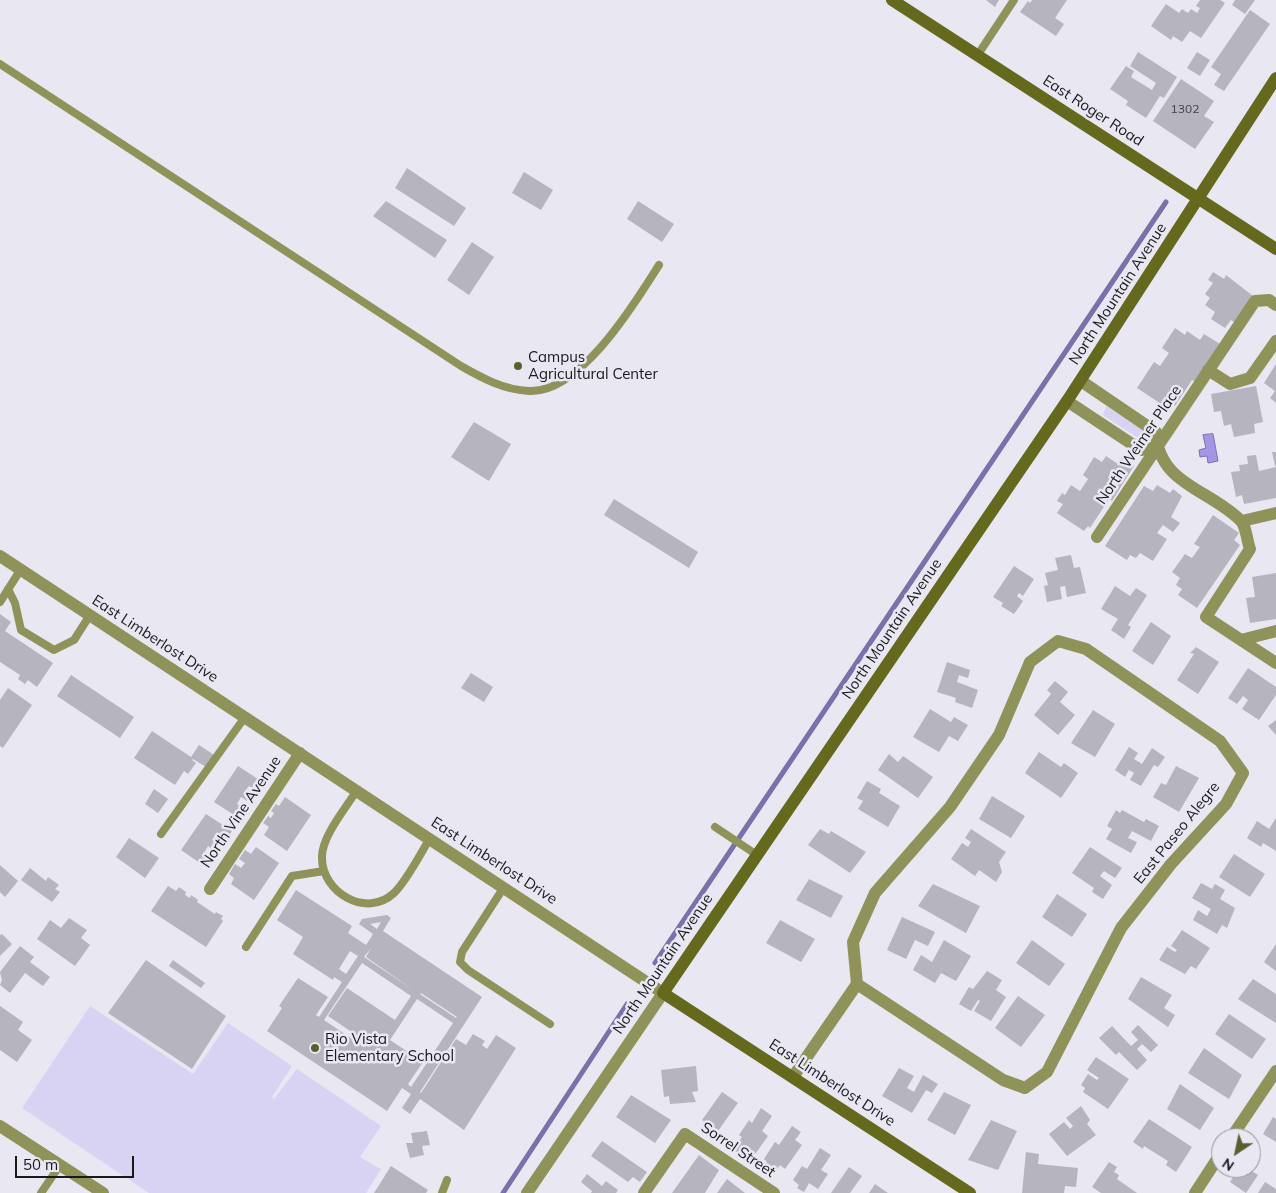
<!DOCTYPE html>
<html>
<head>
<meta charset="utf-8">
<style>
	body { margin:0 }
	#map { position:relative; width:1276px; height:1193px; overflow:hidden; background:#e9e7f2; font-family:Mulish,sans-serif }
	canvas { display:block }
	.north { position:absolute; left:1211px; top:1128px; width:50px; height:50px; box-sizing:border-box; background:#e9e7f2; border:1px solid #96959d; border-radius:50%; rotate:214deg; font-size:14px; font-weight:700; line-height:20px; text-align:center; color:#19191d }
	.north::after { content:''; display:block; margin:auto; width:18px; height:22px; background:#5b5f2c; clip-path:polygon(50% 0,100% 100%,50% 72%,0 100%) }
	.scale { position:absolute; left:15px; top:1156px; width:119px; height:22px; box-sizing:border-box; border:2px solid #19191d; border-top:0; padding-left:6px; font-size:15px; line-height:18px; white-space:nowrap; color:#19191d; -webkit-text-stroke:4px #e9e7f2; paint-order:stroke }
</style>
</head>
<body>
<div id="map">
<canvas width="1276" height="1193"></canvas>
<div class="north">N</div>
<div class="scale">50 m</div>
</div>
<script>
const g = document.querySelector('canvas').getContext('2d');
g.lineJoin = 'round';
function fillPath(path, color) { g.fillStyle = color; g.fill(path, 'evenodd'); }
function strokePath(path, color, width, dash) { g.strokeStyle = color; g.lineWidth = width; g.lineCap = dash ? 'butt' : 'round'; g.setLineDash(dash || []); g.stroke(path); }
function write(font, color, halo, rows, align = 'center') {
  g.font = font + ' Mulish,sans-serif'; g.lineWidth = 5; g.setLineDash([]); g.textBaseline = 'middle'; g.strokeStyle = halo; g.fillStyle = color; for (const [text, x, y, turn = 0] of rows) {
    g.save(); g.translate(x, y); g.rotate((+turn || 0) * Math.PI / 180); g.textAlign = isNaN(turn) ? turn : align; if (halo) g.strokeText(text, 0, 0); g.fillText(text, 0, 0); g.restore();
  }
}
const green = new Path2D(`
	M1106 406 1149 433 1150 442H1144L1103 415Z
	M90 1006 193 1074 228 1023 292 1066 272 1097 274 1099 297 1069 381 1126 360 1157 381 1169 366 1193H149L22 1108Z`);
const water = new Path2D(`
	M1213 434 1218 461 1208 463 1207 456 1200 457 1199 450 1206 448 1203 435Z`);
const stream = new Path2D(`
	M655 963 1166 202
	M503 1193 627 1004`);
const building = new Path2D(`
	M986 0H999L995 7Z
	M1032 0H1067L1055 18 1064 24 1056 36 1020 12 1028 1 1030 3Z
	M1200 0H1220L1225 3 1201 38 1190 31 1182 42 1173 36 1171 40 1151 26 1166 4 1179 13 1182 9 1188 13 1191 9 1197 13 1200 8 1196 6Z
	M1235 0H1255L1245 14 1232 5Z
	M1250 10 1270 24 1224 91 1214 85 1221 74 1211 67Z
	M1138 52 1177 77 1164 98 1160 96 1146 118 1126 105 1128 101 1110 89 1126 66 1134 71 1131 77 1152 90 1156 83 1130 66Z
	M1197 52 1210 60 1200 76 1187 68Z
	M1181 79 1214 101 1204 116 1214 122 1195 149 1153 121Z
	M407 168 466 208 454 226 395 188Z
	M524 172 553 190 541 210 512 193Z
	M386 201 447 240 435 258 373 216Z
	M638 201 674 224 662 242 627 219Z
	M472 242 494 257 469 295 447 280Z
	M1213 272 1224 279 1226 275 1253 296 1235 323 1231 320 1225 328 1211 319 1215 312 1205 305 1210 298 1205 294 1213 283 1208 280Z
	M1175 328 1185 335 1187 331 1200 340 1204 334 1220 344 1195 382 1192 380 1175 406 1167 401 1164 406 1137 388 1154 362 1160 366 1169 353 1162 348Z
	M1276 364V403L1270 398 1275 391 1264 383Z
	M1256 386 1263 422 1254 424 1255 433 1234 437 1231 424 1224 426 1221 411 1214 412 1211 394Z
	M474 422 511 444 489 481 451 457Z
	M1272 452H1276V466H1275Z
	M1256 455 1259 471 1276 467V498L1244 504 1242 495 1236 497 1231 472 1240 471 1239 465 1248 464 1247 456Z
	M1106 456 1118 464 1122 458 1134 466 1112 501 1109 499 1090 528 1088 526 1084 531 1057 513 1063 504 1057 501 1062 493 1065 495 1071 485 1080 491 1088 479 1083 475 1094 457 1102 462Z
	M1157 485 1170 493 1173 489 1182 496 1171 517 1180 523 1173 532 1163 525 1157 533 1167 539 1153 561 1140 553 1136 558 1130 555 1127 560 1105 546 1144 486 1153 491Z
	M614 499 698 552 689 568 604 515Z
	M1213 515 1239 533 1234 540 1240 545 1197 608 1178 595 1182 589 1176 585 1180 578 1172 572 1185 554 1192 558 1200 547 1194 544Z
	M1071 555 1074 568 1080 567 1086 593 1067 597 1065 586 1060 587 1062 599 1047 602 1044 586 1048 585 1045 573 1058 570 1055 558Z
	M1014 566 1034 579 1023 596 1019 593 1017 596 1023 601 1014 614 1001 606 1003 603 993 597Z
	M1276 573V619L1250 623 1246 598 1255 597 1252 577Z
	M1115 586 1130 596 1136 588 1147 595 1128 625 1131 627 1124 639 1111 630 1118 619 1101 609Z
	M0 614 11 622 5 631 53 663 37 687 28 680 25 684 18 679 20 675 0 662Z
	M1151 622 1171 636 1153 665 1132 651Z
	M1196 647 1219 662 1198 694 1177 680 1194 654 1190 653Z
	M947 662 970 670 968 678 959 675 957 682 978 690 972 708 955 702 956 698 937 692Z
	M1248 668 1276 687V695L1259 720 1242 709 1248 700 1243 696 1237 704 1228 698Z
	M471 673 493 687 484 702 461 688Z
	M71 675 134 717 120 738 57 696Z
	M1055 681 1068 692 1060 702 1075 715 1058 735 1034 715 1051 694 1047 690Z
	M8 688 32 705 3 748 0 746V700Z
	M930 709 951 722 954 717 968 725 958 741 949 736 939 752 913 737Z
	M1093 710 1115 724 1095 757 1071 743Z
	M1276 720V735L1268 726Z
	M152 731 191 757 199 745 214 755 206 767 193 759 192 760 196 763 188 774 184 771 175 785 134 758Z
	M1129 747 1138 753 1134 759 1142 764 1152 748 1165 757 1158 767 1154 765 1141 786 1130 780 1134 773 1129 770 1125 777 1115 770Z
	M1039 752 1061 767 1064 763 1078 773 1061 798 1025 773Z
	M889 754 898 762 903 756 933 777 918 798 878 770Z
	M238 766 264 783 259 792 249 786 245 791 251 795 247 801 241 797 237 804 246 810 240 819 214 802Z
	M1176 766 1199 778 1179 812 1153 797 1161 783 1166 785Z
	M867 781 881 789 879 793 900 806 888 827 858 809 863 801 857 798Z
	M154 789 168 799 158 813 145 804Z
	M992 796 1025 816 1011 838 979 819Z
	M285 797 311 815 287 851 264 835 269 827 263 823 268 816 271 818 274 813 271 811 276 804 279 806Z
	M1116 810 1120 813 1122 810 1144 822 1146 819 1159 826 1151 841 1132 831 1128 838 1137 842 1131 853 1106 839 1112 829 1107 826Z
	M206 814 232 831 226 841 216 834 212 840 218 844 214 850 208 846 204 853 213 859 207 868 181 850Z
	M1276 818V851L1263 843 1261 847 1247 838 1257 821 1269 829Z
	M820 829 829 834 831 831 866 852 850 873 808 845Z
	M971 829 1006 852 999 862 1002 872 996 882 979 870 975 876 951 859 962 843 968 847 971 842 965 838Z
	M129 838 159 858 145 878 116 857Z
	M256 847 279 863 254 900 231 884 234 878 229 874 235 864 241 868 245 863 239 859 245 850 251 854Z
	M1090 847 1122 868 1115 878 1104 871 1100 876 1112 885 1103 899 1092 892 1094 888 1072 873Z
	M1234 854 1265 874 1250 897 1219 877Z
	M0 865 18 881 5 897 0 892Z
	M30 868 46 881 48 877 59 885 55 889 60 892 52 902 21 880Z
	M809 879 843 896 831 918 796 900Z
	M1201 883 1212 889 1215 884 1225 890 1220 899 1235 908 1227 928 1222 925 1217 934 1193 920 1198 910 1207 916 1211 909 1192 898Z
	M933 884 980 906 966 933 918 906Z
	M168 886 176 891 179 887 186 892 185 895 190 898 191 895 198 900 197 902 215 914 216 912 223 916 221 919 223 921 206 947 151 911Z
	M296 890 352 926 348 933 366 945 373 934 359 924 362 919 387 915 391 918 383 931 482 997 420 1092 421 1093 456 1039 466 1045 473 1034 485 1041 482 1045 487 1049 496 1035 516 1048 464 1130 420 1099 410 1114 402 1108 411 1094 402 1088 387 1111 267 1031 282 1008 279 1006 298 978 328 997 316 1015 319 1017 342 982 334 977 333 980 293 954 303 937 277 920ZM381 922 377 929 370 924ZM371 948 366 957 415 991 364 957ZM350 951 358 956 346 974 339 969ZM362 963 411 996 395 1020 347 988 328 1016 368 1043 364 1047 324 1020ZM421 993 457 1017 456 1018 420 994ZM417 999 453 1023 411 1087 408 1084 423 1062 390 1040Z
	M1057 894 1087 914 1072 937 1042 917Z
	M902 917 935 932 928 946 915 940 906 959 887 950Z
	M69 918 87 930 81 938 90 945 75 966 37 939 50 920 61 928Z
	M780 920 815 939 801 962 766 943Z
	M1182 930 1210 948 1196 969 1191 966 1185 974 1159 960 1167 947 1175 952 1177 950 1171 946Z
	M2 934 12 944 0 956V935Z
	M944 940 971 956 956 981 941 973 935 983 913 970 921 955 932 962Z
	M1032 940 1065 964 1049 986 1016 963Z
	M1276 944V971L1264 962Z
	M20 946 34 957 30 962 50 977 43 986 25 973 10 993 0 985 2 980 0 972Z
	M146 960 226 1016 192 1069 108 1013Z
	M173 960 205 983 201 988 169 966Z
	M987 971 1002 980 996 990 1006 997 991 1021 974 1011 980 1001 978 1000 971 1011 959 1004 969 987 973 989Z
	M1141 977 1172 995 1164 1008 1175 1015 1168 1027 1128 999Z
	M1253 979 1276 994V1023L1238 999Z
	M1018 996 1045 1015 1021 1047 995 1028Z
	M0 1006 23 1022 18 1030 32 1040 17 1062 0 1050Z
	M1229 1014 1266 1039 1252 1059 1215 1034Z
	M1138 1025 1158 1045 1151 1052 1142 1044 1137 1049 1147 1060 1137 1070 1119 1052 1116 1055 1099 1038 1112 1026 1131 1046 1138 1040 1131 1032Z
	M1204 1048 1242 1075 1229 1099 1188 1073Z
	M1096 1057 1129 1079 1108 1109 1083 1092 1085 1088 1081 1085 1088 1074 1097 1080 1099 1078 1087 1070Z
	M696 1066 698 1091 692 1092 696 1102 670 1104 669 1096 664 1097 661 1070Z
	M899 1068 914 1076 907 1088 914 1092 923 1075 938 1084 932 1093 926 1090 912 1113 882 1096Z
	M1180 1084 1214 1108 1200 1130 1167 1109Z
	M722 1092 738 1103 718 1131 702 1120Z
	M944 1092 971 1105 955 1135 927 1120Z
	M631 1095 671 1120 655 1143 616 1117Z
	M1081 1106 1090 1120 1087 1124 1096 1135 1067 1156 1049 1134 1064 1122 1070 1129 1073 1126 1066 1118Z
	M761 1108 772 1116 762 1131 768 1136 753 1157 744 1151 741 1156 733 1150 742 1137 739 1135 749 1120 752 1123Z
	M1273 1117 1276 1119V1142L1263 1134Z
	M1149 1119 1192 1147 1176 1172 1166 1165 1168 1161 1144 1146 1143 1149 1133 1142Z
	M991 1120 1017 1131 998 1170 968 1160Z
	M792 1126 801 1132 795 1140 802 1145 785 1169 780 1165 773 1175 763 1168 767 1162 764 1159 775 1142 779 1145Z
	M427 1131 430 1145 422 1146 424 1155 410 1158 406 1143H413L411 1133Z
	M602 1141 647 1172 640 1182 633 1177 628 1182 591 1156Z
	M820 1148 831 1155 821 1170 828 1174 818 1189 809 1183 804 1192 797 1188 799 1185 793 1180 802 1166 807 1169Z
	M1026 1152 1039 1154 1038 1164 1078 1168 1076 1187 1065 1186 1064 1193H1022Z
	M699 1155 719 1170 705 1193H672Z
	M1109 1162 1117 1167 1114 1172 1119 1175 1117 1179 1137 1193H1101L1092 1187Z
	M391 1166 428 1190 426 1193H374Z
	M849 1167 862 1176 850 1193H831Z
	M1239 1168H1247L1258 1175 1246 1193 1230 1182Z
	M587 1174 602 1186 606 1181 618 1190 616 1193H591L592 1191 581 1182Z
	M727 1179 745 1193H717Z
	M1265 1182 1276 1189V1193H1258Z
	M875 1184 888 1193H869Z`);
const lane = new Path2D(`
	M977 56 1014 0
	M0 64 461 366C482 378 504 390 529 391 580 394 635 303 659 265
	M8 589 15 603 21 630 54 650 74 640 90 615
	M0 602 21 569
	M357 790C346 808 321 837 322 858 322 892 366 919 394 893 406 882 421 853 430 838
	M715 827 757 855
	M161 834 245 717
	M504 887 462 952 460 962 468 970 550 1024
	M246 947 292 876 324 871
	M41 1193 60 1165
	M442 1193 447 1180`);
const street = new Path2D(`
	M1208 370 1230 384 1250 378 1276 341
	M1081 381 1156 432C1158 484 1209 489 1240 520 1246 525 1247 541 1250 549L1206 617 1276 663
	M1067 401 1141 450 1157 447
	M1242 521 1276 513
	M1097 537 1255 301 1269 300 1276 305
	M0 556 663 993 527 1193
	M1241 640 1276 631
	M1058 641 1086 649 1220 741 1243 773 1226 804 1171 864 1121 928 1047 1072 1025 1088 1003 1080 857 984 853 942 875 893 950 807 999 735 1030 662Z
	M210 889 300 753
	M793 1077 857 984
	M0 1126 103 1193
	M1231 1138 1276 1071
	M644 1193 685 1134 774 1193
	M1195 1193 1221 1153`);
const secondary = new Path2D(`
	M892 0 1276 249
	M970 1193 663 993 1067 401 1276 78`);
const markers = [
	[518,366,5,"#5b5f2c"],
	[315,1048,5,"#5b5f2c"]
];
const numberNames = [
	["1302",1185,109]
];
const streetNames = [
	["East Roger Road",1093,111,33],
	["North Mountain Avenue",1118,294,-57],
	["North Weimer Place",1139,445,-56],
	["North Mountain Avenue",892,629,-56],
	["East Limberlost Drive",155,639,33],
	["North Vine Avenue",241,812,-56],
	["East Paseo Alegre",1177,833,-51],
	["East Limberlost Drive",494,861,33],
	["North Mountain Avenue",663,964,-56],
	["East Limberlost Drive",832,1083,33],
	["Sorrel Street",738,1150,34]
];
const poiNames = [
	["Campus",528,357],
	["Agricultural Center",528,374],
	["Rio Vista",325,1039],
	["Elementary School",325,1056]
];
fillPath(green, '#d8d3f3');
fillPath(water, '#a595e5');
strokePath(water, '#7b70a9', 1);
strokePath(stream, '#7b70a9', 5);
fillPath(building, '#b6b4bf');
strokePath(lane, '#8f935a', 8);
strokePath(street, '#8f935a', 12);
strokePath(secondary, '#65691e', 12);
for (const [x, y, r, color] of markers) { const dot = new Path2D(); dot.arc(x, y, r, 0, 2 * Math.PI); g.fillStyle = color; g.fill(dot); strokePath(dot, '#e9e7f2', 2); }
write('12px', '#404046', null, numberNames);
write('15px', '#19191d', '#e9e7f2', streetNames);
write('15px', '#19191d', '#e9e7f2', poiNames, 'left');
</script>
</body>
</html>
